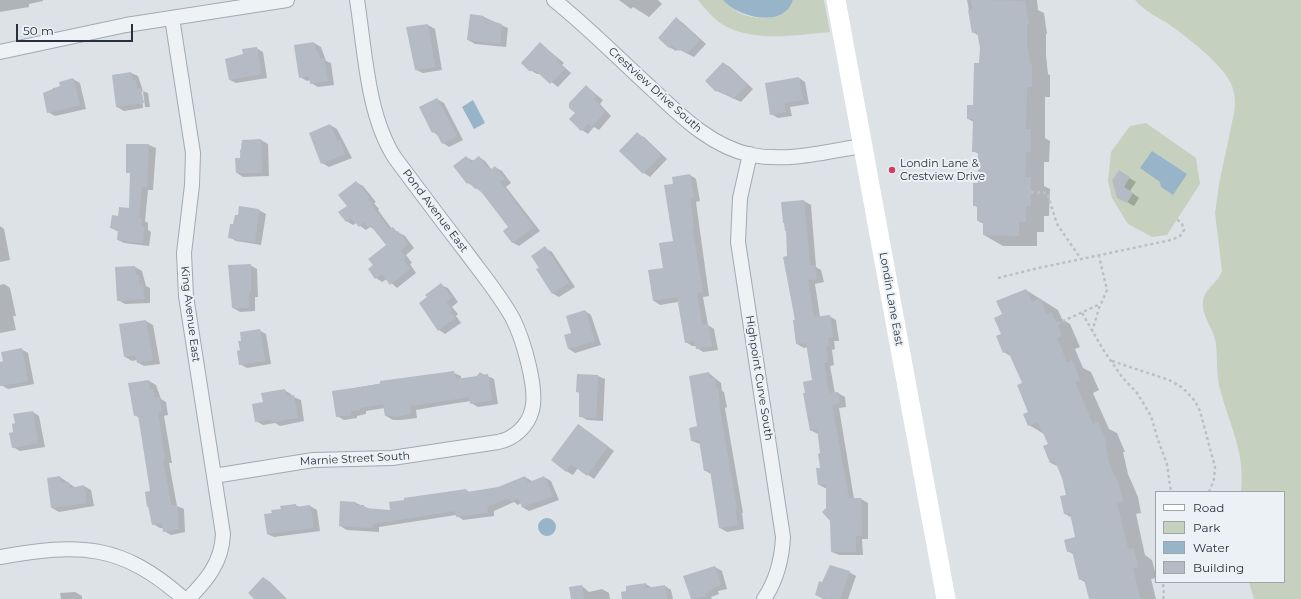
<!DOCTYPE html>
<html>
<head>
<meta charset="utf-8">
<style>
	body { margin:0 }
	#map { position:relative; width:1301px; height:599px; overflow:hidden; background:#dde2e7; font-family:Montserrat,sans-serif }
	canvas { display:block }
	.legend { position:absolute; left:1155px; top:491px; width:130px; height:92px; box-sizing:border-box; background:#ecf1f5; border:1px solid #9da4ab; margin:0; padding:5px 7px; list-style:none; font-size:12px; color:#26313d }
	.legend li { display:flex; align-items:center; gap:8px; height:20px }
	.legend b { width:20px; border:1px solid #9da4ab }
	.scale { position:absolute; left:16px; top:24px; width:117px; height:18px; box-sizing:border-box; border:2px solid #26313d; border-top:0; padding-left:5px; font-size:12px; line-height:14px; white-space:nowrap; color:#26313d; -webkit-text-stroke:3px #ecf1f5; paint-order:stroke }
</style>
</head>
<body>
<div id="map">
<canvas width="1301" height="599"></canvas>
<ul class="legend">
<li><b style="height:5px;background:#fff"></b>Road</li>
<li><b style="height:11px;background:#c5d1be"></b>Park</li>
<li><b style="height:11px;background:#97b4c8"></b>Water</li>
<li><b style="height:11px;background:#b4bbc4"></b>Building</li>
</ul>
<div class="scale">50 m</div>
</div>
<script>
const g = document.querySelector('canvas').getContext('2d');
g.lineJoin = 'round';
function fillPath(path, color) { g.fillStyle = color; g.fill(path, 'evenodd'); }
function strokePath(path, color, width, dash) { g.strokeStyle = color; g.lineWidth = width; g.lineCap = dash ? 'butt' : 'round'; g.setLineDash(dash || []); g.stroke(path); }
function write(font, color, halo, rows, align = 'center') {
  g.font = font + ' Montserrat,sans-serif'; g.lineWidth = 4; g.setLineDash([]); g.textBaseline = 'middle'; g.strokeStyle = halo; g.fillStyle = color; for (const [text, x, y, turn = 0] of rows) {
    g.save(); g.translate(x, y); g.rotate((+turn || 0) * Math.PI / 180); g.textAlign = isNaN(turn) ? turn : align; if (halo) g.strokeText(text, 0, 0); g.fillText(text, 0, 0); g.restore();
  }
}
const green = new Path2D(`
	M698 0C704 0 717 0 723 0 728 2 734 10 740 13 757 21 786 22 793 0H824L830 32C798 35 757 42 727 27 715 21 706 10 698 0Z
	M1135 0H1301V599H1254L1249 582H1284V492H1241C1246 451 1228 423 1219 385 1216 370 1218 354 1215 339 1212 327 1201 314 1203 301 1204 289 1219 282 1222 271L1215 213 1219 184 1234 113C1236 102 1235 90 1229 80 1220 63 1187 37 1170 25 1158 17 1145 12 1135 0Z
	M1146 123 1196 158 1200 184 1167 235 1152 237 1128 224 1112 198 1108 181 1111 152 1130 126Z`);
const water = new Path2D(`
	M723 0H793C784 29 739 18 723 0Z
	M473 100 485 123 474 129 462 107Z
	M1152 151 1187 174 1173 195 1161 187 1160 182 1140 168Z
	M538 527a9 9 0 1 1 18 0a9 9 0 1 1-18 0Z`);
const shadow = new Path2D(`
	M0 0H43V1L29 4V7L0 12Z
	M619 0H658L662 4 649 17 633 7 631 9Z
	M967 0H1037L1038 10 1044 13 1047 34H1046V55L1048 74 1050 75V97H1045V138L1050 141 1049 162H1044V186L1050 189 1049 216H1044V232H1037V246H1003L984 235V224L978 221V208L974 205 979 184V154L973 151 974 122 968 119 974 106 981 48 979 36 973 32Z
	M471 15 484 17 508 28 506 47 475 44 468 40Z
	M677 19 683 23 706 44 694 57 678 49 676 51 669 47Z
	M428 25 435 29 442 70 423 73 416 70Z
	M314 43 321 47 326 61 331 63 334 85 318 87 311 83V80L307 81 300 77Z
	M540 43 564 63 562 65 571 73 558 87 541 74H537L530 70Z
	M256 48 263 52 267 78 236 83 230 80 244 55Z
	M723 63 730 67 753 89 741 102 717 91Z
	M131 73 138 76 143 91 148 93 150 107H145L143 91H141L143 108 124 111 117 107 113 75Z
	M799 78 805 82 809 104 790 107 792 116 778 118 771 114Z
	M73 79 80 83 86 109 55 116 48 112 53 88 61 87Z
	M586 86 603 100 600 104 611 116 599 130 594 127 588 134 582 130Z
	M437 99 444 103 463 140 449 147 443 143 439 136 433 132Z
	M330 125 337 129 352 158 329 167 322 163Z
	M637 134 644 137 667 159 650 177 644 173Z
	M261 140 268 144 269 176 243 177 237 173 241 159 240 150Z
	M127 145H149L156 148 153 190H148L145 221 148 223V230L151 232 149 246 124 243 118 240 119 232 111 228 119 217 130 209 131 174 127 172Z
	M466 157 474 161 479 157 485 161 492 170 495 167 502 171 511 183 506 187 540 231 519 246 512 242 510 228 482 192 468 183 454 166Z
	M1119 172 1136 182 1130 191 1139 198 1134 206 1118 197Z
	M690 175 696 179 700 201 696 202 709 296 703 297 708 325 714 329 718 350 703 352 697 348 696 346H692L686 342 678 302 660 305 654 301 675 241 674 185Z
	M356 182 363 186 376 202 374 203 379 209 378 210 392 229 405 236 414 248 406 255 412 263 410 264 416 273 397 288 387 279 382 282 376 278 374 265 387 245 375 230 370 227 366 230 356 223 353 225 346 221 348 206Z
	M804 201 811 205 816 267 821 270 824 282 815 284 820 317 829 316 836 320 839 341H834L835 349 832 350 834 365 830 366 835 393H838L845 397 846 407 839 408 854 499H861L868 503V539H862L863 555H839L832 552 831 521 827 508V489L819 485 822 454 818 434 810 430 813 381 808 347 804 348 797 344 787 232 786 231Z
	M240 207 259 210 266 214 261 245 236 241 229 237 239 216Z
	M0 226 4 229 10 260 0 262Z
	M545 248 552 252 575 287 559 297 552 293Z
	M250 265 257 269 258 297H255V311L240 312 233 308Z
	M135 267 142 271 146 286 150 288V303L125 304 118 300Z
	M4 284 10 288 16 316H13L16 330 0 333V285Z
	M441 285 448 288 458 302 452 307 458 314 456 316 461 323 445 334 439 330 421 303Z
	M1026 290 1058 310 1062 319 1070 324 1080 347 1075 349 1083 368 1091 372 1099 390 1093 393 1109 429 1117 433 1125 452H1123L1128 474 1138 497 1141 513 1136 514 1145 555 1152 560 1156 575V578L1151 579 1156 599H1090L1086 583 1080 579 1074 555 1068 551 1076 538 1072 518 1065 514 1062 497 1067 496 1063 477 1059 467 1051 463 1044 447 1049 445 1044 434 1029 425 1030 413 1023 383 1012 357 1004 352 1002 334 1003 315Z
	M585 311 591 315 601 345 575 353 569 349 572 334Z
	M146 321 153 325 160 364 144 366 137 362V360L132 361 125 357Z
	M259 330 266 334 271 364 247 368 240 364 241 351Z
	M21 349 28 353 34 384 8 389 1 385 0 372Z
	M454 373 461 376V379L478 377 481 373 494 379 498 404 478 407 471 403V401L445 405 416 410 417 418 401 420H393L386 416 385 408 366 411V414L357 416V418L344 420 337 416 333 392 433 374Z
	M709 373 721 383 722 391 724 392 727 407 725 408 743 513H742L744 529 727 532 720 528 711 474 704 470 700 444 692 441 698 427Z
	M598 376 605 379 603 421 587 420 580 416V393L577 392Z
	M149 381 156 385 161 399 166 402 168 415 164 416 172 463H169L177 506 184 509 185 532 171 535 164 531V528H160L153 524 149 507 148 506 152 492 139 418 135 415Z
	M284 390 291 394V396L301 400 304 421 280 426 275 423 263 425 256 421 264 403Z
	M33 412 39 416 45 447 20 451 13 447 14 433Z
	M579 425 614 451 594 479 578 468 573 475 566 471Z
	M60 477 76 488 84 486 91 490 94 506 59 512 52 508Z
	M525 477 532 481 544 477 551 481 559 500 529 511 522 507 521 503 518 505 514 502 494 511V516L463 520 456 515 379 527V532L347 530 340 526 356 503 370 509 391 511 466 490 471 493 498 488Z
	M295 505 300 507 310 506 317 510 320 531 274 537 267 534 273 514Z
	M715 567 722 571 727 589 718 591 719 594 711 597 712 599H692L685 577Z
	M849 572 856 576 848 599H823L816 595Z
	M264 578 270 582 287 599H256Z
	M646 584 652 588 665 586 671 590 673 599H629Z
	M582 586 589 592 602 589 609 593 610 599H572Z
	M75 592 82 596V599H61L60 593Z`);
const building = new Path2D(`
	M971 0 1025 1 1029 24H1027V44L1030 64H1032V87H1027L1026 129H1031V151L1026 152 1025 177H1031V206H1026V222H1019V236L983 235V221H977V206H973V183H978V152H972L973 119H967V105H973L974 63H979L980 48 977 32 972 33 968 10 973 9Z
	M470 14 484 16V19L502 24 500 44 467 40Z
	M676 17 700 40 687 54 681 49 679 51 672 45 669 48 658 38Z
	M428 24 435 67 415 70 406 27Z
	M314 42 316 51 318 50 320 59 324 58 328 81 310 84 309 76 299 78 294 45Z
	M540 42 558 59 556 61 565 69 550 84 536 71H529L521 63Z
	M257 47 261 74 229 80 225 59 243 54 242 49Z
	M723 62 747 85 733 99 727 93 725 95 718 89 716 92 705 81Z
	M131 72 133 80H136L137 89 141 88 144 103 116 107 112 75Z
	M799 77 803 100 784 103 786 112 770 115 765 83Z
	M73 78 80 105 47 113 43 93 60 86 59 82Z
	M586 85 597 96 594 99 605 112 592 127 588 124 581 131 569 119 575 113 569 108V103Z
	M437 98 457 136 442 144 435 131 432 133 419 107Z
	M330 124 337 141 340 140 345 154 321 164 309 133Z
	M637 132 661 155 643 174 619 151Z
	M261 139 262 173H236L235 158H240L242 140Z
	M126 144H149L147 187H142L139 218H142L141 227H144L143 243 117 240 118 229 110 228 112 215 118 216 119 207 129 208 130 173H126Z
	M466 156 471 162 479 156 490 170 495 166 505 179 500 182 534 227 512 243 503 231 508 227 483 194 477 188 475 189 469 182 467 184 453 166Z
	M1119 170 1130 177 1124 187 1133 193 1127 203 1117 198 1112 179H1113Z
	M690 174 694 198H690L694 227H692L703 292 697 293 702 325 708 324 712 346 696 349 694 341 685 343 677 297 653 301 648 270 663 268 659 243 673 241 664 185 673 184 672 177Z
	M356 181 370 198 368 199 373 205 372 206 389 229 393 227 397 232 398 231 408 244 400 251 406 258 404 260 410 269 390 285 382 274 375 279 368 269 373 265 368 259 386 245 370 225 368 227 364 222 359 227 351 218 346 222 338 212 347 206 338 195Z
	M804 200 810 265H815L817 279 808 280 814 317 830 315 833 337 828 338 829 346H826L828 362 824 363 829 393 838 392 840 403 832 405 849 498H861L862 536H856V552H831L830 521 822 512 826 508V484L818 485 816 468H820L818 454 820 453 817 429 810 431 803 393H805L803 382 812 380 806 343 796 344 793 320H795L783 257 787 256 786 231H785L784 223H783L781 202Z
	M239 206 259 209 255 242 228 238 230 224H233L235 215H238Z
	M545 246 569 283 552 294 536 269 539 268 531 256Z
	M251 264V293H249V308H232L228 265Z
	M135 266 136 275H139V284L143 283 144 299 117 301 115 267Z
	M441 283 452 298 446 302 452 310 450 312 455 318 438 331 419 303 427 297 425 295Z
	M1026 289 1032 302 1040 298 1046 314 1052 312 1062 336 1057 338 1067 363 1072 360 1080 380 1075 382 1093 424 1098 422 1106 441 1105 442 1109 463 1119 485 1123 502 1117 503 1128 549 1134 548 1138 567 1133 568 1140 599H1089L1084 579 1079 580 1072 551 1067 552 1064 540 1075 537 1070 513 1064 514 1060 496 1066 495 1062 478 1055 461 1050 463 1043 446 1048 444 1038 422 1028 426 1023 414 1028 412 1017 385 1022 383 1008 351 1003 353 996 336 1001 334 994 318 1002 314 996 301Z
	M585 310 595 341 568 349 564 335 571 333 566 316Z
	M146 320 153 360 137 363 135 355 124 357 119 324Z
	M260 329 265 361 239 365 237 351 240 350 238 341H241L240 332Z
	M22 348 28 381 0 386V362L3 361 1 352Z
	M454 371 456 379 477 376 480 372 483 375 488 374 492 400 470 404 469 397 438 402 410 406 411 414 394 417 393 415 385 416 383 404 360 408V410L350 412 351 415 336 417 332 391 380 384V381Z
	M709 372 710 379 715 378 716 388H718L720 404H719L737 509 735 510 738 525 719 528 710 470 704 471 699 440 691 441 689 428 697 426 689 376Z
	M577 374 598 375 596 418 579 417V392H576Z
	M149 380 150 389H153L155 397H159L162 412H158L165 459 163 460 171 505H177L179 521H178L179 529 163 532 162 523 152 525 148 506 147 507 145 492 150 491 138 415 134 416 128 383Z
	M285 389 286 396 294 395 298 418 272 422 271 419 255 422 252 404 263 402 261 393Z
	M33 411 38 443 12 448 9 433 13 432 12 424 15 423 13 414Z
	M578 424 608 446 587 476 571 464 566 472 551 460Z
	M60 476 61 483 69 482 70 488 84 485 87 503 51 508 47 478Z
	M525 476 528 483 544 476 553 496 522 507 518 498 511 501 509 498 487 507 488 513 470 515 456 517 455 511 373 524 372 528 339 526 340 501 356 502V505H364V508L390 510 389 502 404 500V498L466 489 467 492 498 487Z
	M296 504V507L310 505 314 528 267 534 264 514 272 513 271 510 281 509 280 506Z
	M830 565 850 571 840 599H827L815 595 819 581 822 582Z
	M715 566 721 585 712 588 713 590 705 593 706 596 691 599 683 576Z
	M263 577 286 599H254L248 593Z
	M646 583V588L665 585 667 599H622L621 592 626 591V586Z
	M582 585 584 599H571L569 587Z`);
const path = new Path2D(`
	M1031 192 1047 193 1057 224 1081 259
	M998 278 1034 269 1171 240 1180 236 1184 230 1182 224 1177 219
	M1082 313 1104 351 1122 377 1137 393 1151 416 1158 440 1167 464 1171 492
	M1057 324 1100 304
	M1092 332 1099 308 1107 290 1099 256
	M1112 361 1169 380 1183 388 1195 401 1200 411 1215 467 1214 479 1209 492
	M1163 599 1164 596 1163 582`);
const street = new Path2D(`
	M554 0C588 27 619 59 651 88 680 115 710 146 751 155 788 162 826 152 862 146
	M172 18 193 153 192 185 184 253 186 296 223 534C222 562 207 580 188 599
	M0 52 126 25 287 0
	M750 154 740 198 738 242 783 537C782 559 776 581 764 599
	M214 476 313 460 392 458 498 442C514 439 528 426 532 410 538 389 523 339 513 319 500 295 482 274 466 252 442 221 418 189 395 158 367 115 365 50 357 0
	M0 557C80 543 121 543 184 599`);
const secondary = new Path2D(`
	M836 0 946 599`);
const markers = [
	[892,170,4,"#ce3f64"]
];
const streetNames = [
	["Crestview Drive South",655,90,42],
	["Pond Avenue East",435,211,53],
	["Londin Lane East",891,299,80],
	["King Avenue East",190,314,83],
	["Highpoint Curve South",759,378,81],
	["Marnie Street South",355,459,-3]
];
const poiNames = [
	["Londin Lane &",900,164],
	["Crestview Drive",900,177]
];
fillPath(green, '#c5d1be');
fillPath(water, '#97b4c8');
fillPath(shadow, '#0003');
fillPath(building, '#b4bbc4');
strokePath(street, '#a2a9b1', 16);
strokePath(path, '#bbc0c5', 2.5, [3, 3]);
strokePath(street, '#eff2f5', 14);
strokePath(secondary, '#fff', 19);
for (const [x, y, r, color] of markers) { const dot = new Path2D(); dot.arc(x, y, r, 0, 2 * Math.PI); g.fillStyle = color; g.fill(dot); strokePath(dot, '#ecf1f5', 1.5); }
write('11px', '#26313d', '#ecf1f5', streetNames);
write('11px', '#26313d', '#ecf1f5', poiNames, 'left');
</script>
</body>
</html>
